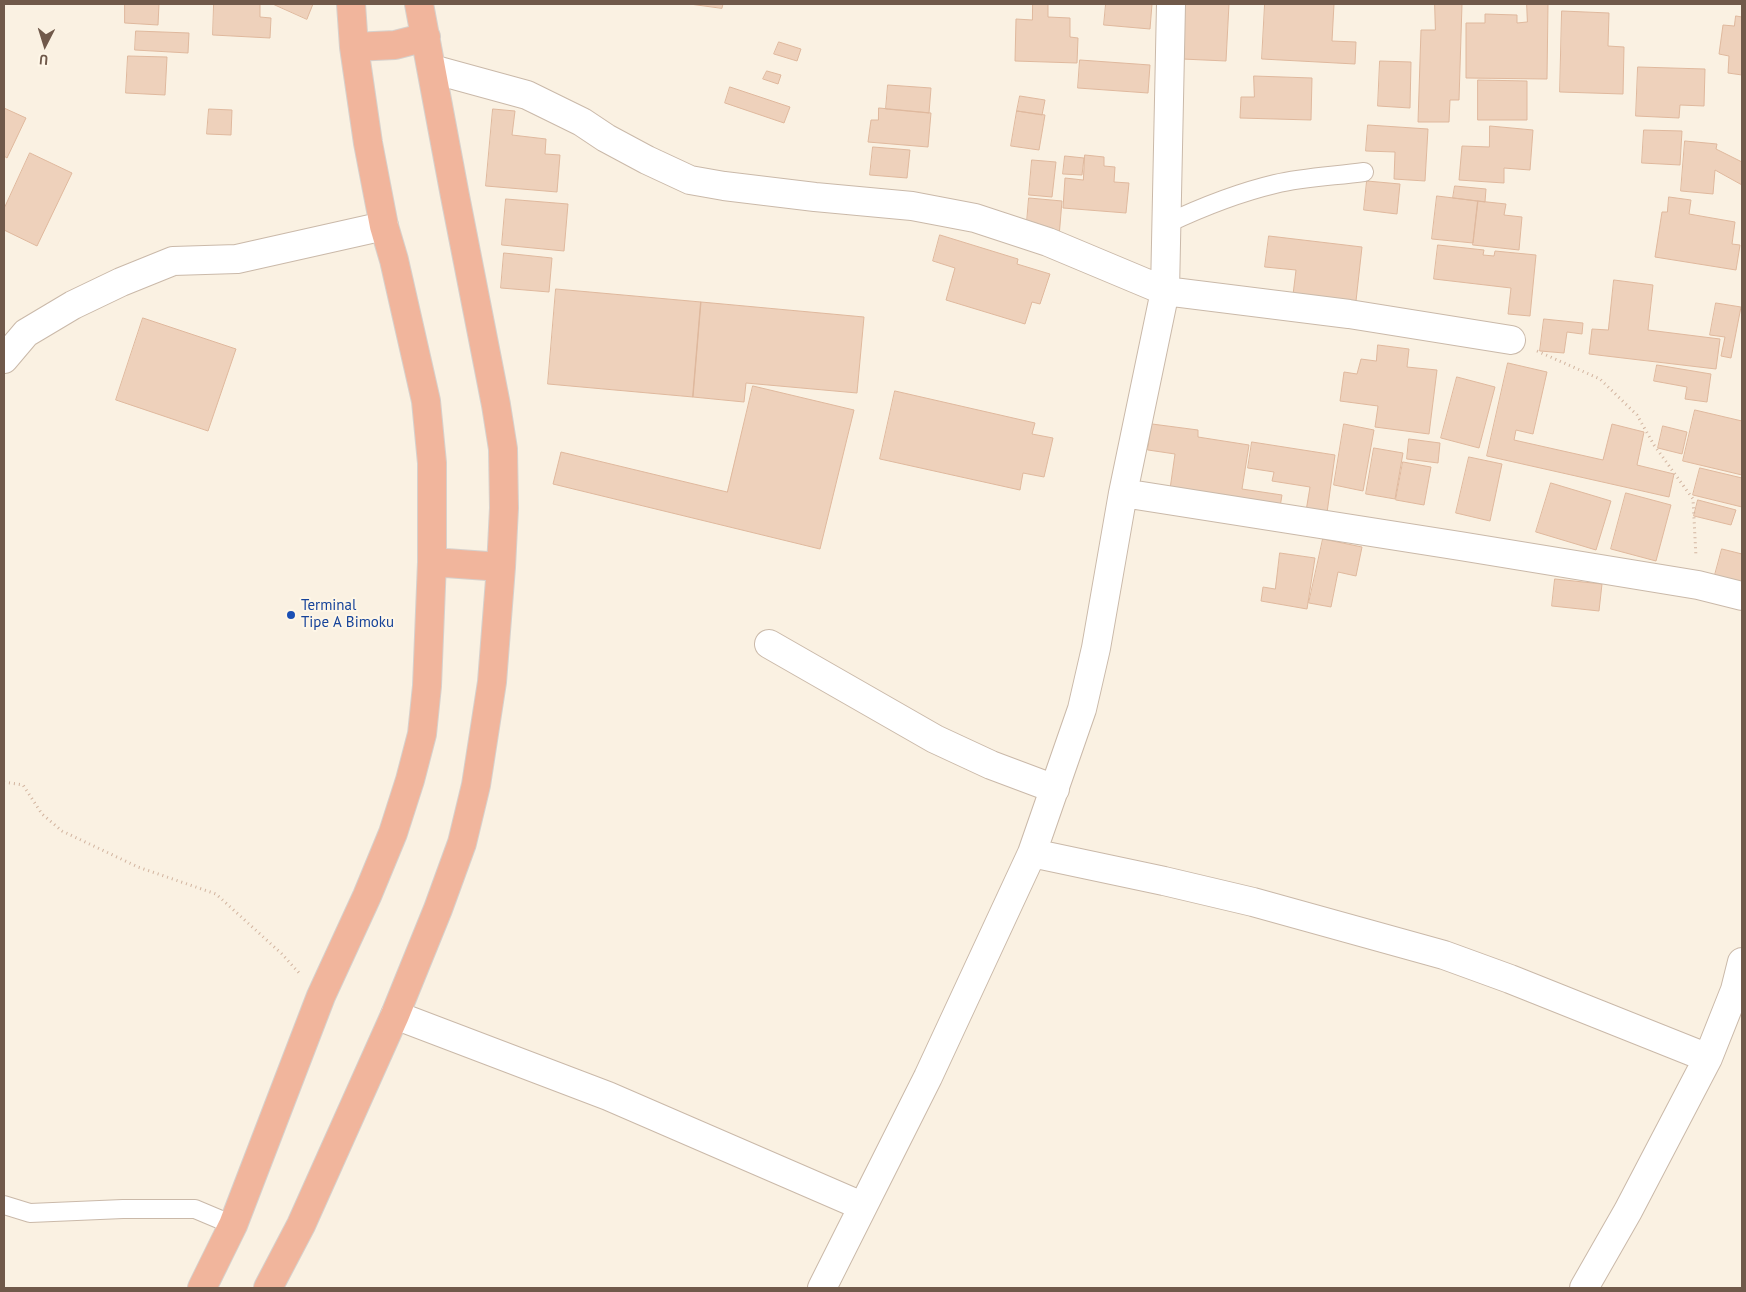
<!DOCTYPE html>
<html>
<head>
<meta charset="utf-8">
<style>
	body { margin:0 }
	#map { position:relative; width:1746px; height:1292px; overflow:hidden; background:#faf1e2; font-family:"PT Sans",sans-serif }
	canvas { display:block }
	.frame { position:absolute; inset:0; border:5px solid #70594a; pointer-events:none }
	.north { position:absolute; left:20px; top:20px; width:50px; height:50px; -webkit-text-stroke:4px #fef6e7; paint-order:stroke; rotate:185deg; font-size:14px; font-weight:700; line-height:20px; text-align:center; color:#70594a }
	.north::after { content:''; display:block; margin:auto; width:18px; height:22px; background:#70594a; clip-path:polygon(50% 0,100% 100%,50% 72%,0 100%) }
</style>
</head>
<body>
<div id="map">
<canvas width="1746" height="1292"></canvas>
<div class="frame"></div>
<div class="north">U</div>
</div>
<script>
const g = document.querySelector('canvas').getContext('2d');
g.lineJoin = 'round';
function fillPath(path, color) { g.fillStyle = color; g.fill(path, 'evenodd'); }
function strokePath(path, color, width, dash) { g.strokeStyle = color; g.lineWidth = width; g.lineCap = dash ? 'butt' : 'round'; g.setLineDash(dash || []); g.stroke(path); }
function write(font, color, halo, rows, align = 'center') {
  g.font = font + ' "PT Sans",sans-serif'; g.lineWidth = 4; g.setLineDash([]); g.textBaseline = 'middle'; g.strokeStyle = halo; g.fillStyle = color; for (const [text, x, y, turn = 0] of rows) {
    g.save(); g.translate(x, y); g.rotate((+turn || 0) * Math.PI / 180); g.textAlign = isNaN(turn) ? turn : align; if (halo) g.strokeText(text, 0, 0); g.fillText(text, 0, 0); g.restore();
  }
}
const building = new Path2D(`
	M125 4H159L158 25 125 23Z
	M214 4H260V17L271 18 270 38 213 35Z
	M273 4H313L307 19Z
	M690 4H723L722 8Z
	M1033 4H1048V17L1070 18V37L1078 38 1077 63 1015 61 1016 19 1032 20Z
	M1106 4H1152L1150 29 1104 25Z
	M1184 4H1229L1226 61 1182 59Z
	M1265 4H1334L1332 41 1356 42 1355 64 1262 59Z
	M1435 4H1462L1459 100H1450L1449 122H1418L1421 30H1435Z
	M1527 4H1548L1547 79 1466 78V23H1485V14L1517 15V23L1527 22Z
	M1562 11 1609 13 1608 46 1624 47 1623 94 1560 92Z
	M1736 16 1742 17V75L1728 73 1729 56 1719 54 1723 25 1734 26Z
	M136 31 189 33 188 53 135 50Z
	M779 42 801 49 797 61 774 54Z
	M128 56 167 57 165 95 126 93Z
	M1080 60 1150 65 1148 93 1078 88Z
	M1380 61 1411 62 1410 108 1378 106Z
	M1638 67 1705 69 1704 106 1680 105 1679 118 1636 116Z
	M767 71 781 75 778 84 763 79Z
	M1254 76 1312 78 1311 120 1240 118 1241 97H1254Z
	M1478 80 1527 81V120H1478Z
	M888 85 931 88 929 113 886 109Z
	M730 87 790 107 784 123 725 103Z
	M1020 96 1045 100 1042 115 1017 111Z
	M4 108 26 118 7 158 4 156Z
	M879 108 931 113 928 147 868 142 871 120H878Z
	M209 109 232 110 231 135 207 134Z
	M493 109 515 111 512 135 546 139 545 154 560 155 557 192 486 186Z
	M1017 111 1045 115 1039 150 1011 146Z
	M1368 125 1428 129 1425 181 1394 179 1395 152 1366 151Z
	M1490 126 1533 130 1530 170 1504 168V183L1459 180 1462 146 1489 147Z
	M1644 130 1682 131 1680 165 1642 163Z
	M1685 141 1717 144 1716 149 1742 162V185L1715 170 1713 194 1681 191Z
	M873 147 910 150 907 178 870 175Z
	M30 153 72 173 37 246 4 230V209Z
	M1085 155 1104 157V166L1115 167 1114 182 1129 183 1126 213 1063 208 1065 178 1083 180Z
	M1065 156 1084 158 1082 175 1063 174Z
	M1032 160 1056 162 1052 197 1029 195Z
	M1367 181 1400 184 1397 214 1364 210Z
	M1455 186 1486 189 1485 202 1453 198Z
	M1437 196 1478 201 1473 243 1432 239Z
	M1669 197 1691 200 1689 214 1735 222 1732 244 1740 245 1736 270 1655 257 1662 212H1667Z
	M1029 198 1062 201 1059 237 1026 234Z
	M506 199 568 204 564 251 502 245Z
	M1478 201 1506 204 1504 215 1522 217 1519 250 1473 245Z
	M940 235 1018 259 1017 264 1050 274 1040 304 1032 302 1025 324 946 300 955 268 933 261Z
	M1269 236 1362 247 1355 310 1292 303 1296 270 1265 267Z
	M1438 245 1484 250 1483 255 1494 256 1495 251 1536 255 1530 316 1508 314 1511 288 1434 279Z
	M504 253 552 258 549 292 501 288Z
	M1614 280 1653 285 1648 330 1720 339 1716 369 1589 354 1592 329 1608 330Z
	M556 289 701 302 693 397 548 384Z
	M701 302 864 317 857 393 746 383 744 402 693 397Z
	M1716 303 1741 307 1731 358 1721 356 1725 337 1710 335Z
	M143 318 236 349 208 431 116 400Z
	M1544 319 1583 323 1582 334 1567 332 1564 353 1540 351Z
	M1378 345 1409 349 1407 367 1437 370 1429 434 1375 427 1378 406 1340 401 1344 372 1357 374 1361 359 1376 361Z
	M1508 363 1547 372 1533 434 1516 430 1514 440 1603 460 1612 424 1644 432 1637 465 1674 474 1669 497 1487 456Z
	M1657 365 1711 374 1707 402 1685 399 1687 387 1654 381Z
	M1457 377 1495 387 1479 448 1441 438Z
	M753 386 854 410 820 549 553 484 561 452 727 492Z
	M895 391 1035 423 1032 434 1053 438 1044 477 1023 473 1020 490 880 459Z
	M1695 410 1742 421V475L1683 461Z
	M1152 424 1198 430V437L1249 445 1242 489 1282 495 1279 513 1169 496 1175 454 1148 450Z
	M1344 424 1374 430 1363 491 1334 485Z
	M1663 426 1687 432 1682 454 1658 448Z
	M1409 439 1440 443 1438 463 1407 459Z
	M1252 442 1335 455 1326 520 1305 517 1310 487 1272 481 1274 472 1248 468Z
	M1374 448 1403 453 1395 499 1366 494Z
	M1469 457 1502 464 1490 521 1456 513Z
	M1403 462 1431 467 1424 505 1396 500Z
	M1700 468 1742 478V507L1693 495Z
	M1551 483 1611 501 1596 550 1536 532Z
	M1626 493 1671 505 1656 561 1611 549Z
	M1698 500 1736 510 1731 525 1694 516Z
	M1323 539 1362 547 1356 576 1338 572 1331 607 1309 603Z
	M1722 549 1742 554V594L1712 586Z
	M1280 553 1315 558 1307 609 1261 601 1263 587 1275 589Z
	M1555 579 1602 584 1599 611 1552 606Z`);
const path = new Path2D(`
	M1537 351 1600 379 1637 415 1654 445 1693 499 1696 557
	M4 782 23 785 42 814 62 831 138 867 216 894 282 954 300 974`);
const lane = new Path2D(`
	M1166 224C1202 207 1237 193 1275 184 1304 177 1335 176 1364 172
	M4 1205 30 1213 123 1209H195L233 1225`);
const street = new Path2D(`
	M432 69 527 95 582 122 606 138 647 160 690 180 724 186 815 197 912 206 975 218 1048 242 1165 291 1349 314 1511 340
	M4 359 26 333 73 305 121 282 173 261 237 259 384 226
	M1123 493 1460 546 1698 585 1742 596
	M769 644 935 739 991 765 1055 789
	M1032 853 1164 881 1253 902 1444 955 1510 979 1708 1058
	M395 1015 608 1096 862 1206
	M822 1288 928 1077 1032 853 1082 709 1096 648 1123 493 1165 291 1171 4
	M1584 1288 1628 1211 1708 1058 1735 990 1742 962`);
const highway = new Path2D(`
	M354 47 395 45 426 37
	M432 562 501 567
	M202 1288 233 1225 321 996 367 896 393 833 410 780 422 734 427 686 432 562V463L426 401 394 260 384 226 368 143 354 47 351 4
	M268 1288 301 1225 395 1015 438 909 462 843 476 785 492 682 501 567 504 508 503 449 496 405 455 196 419 4`);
const markers = [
	[291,615,5,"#1a4fb4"]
];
const transitNames = [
	["Terminal",301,606],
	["Tipe A Bimoku",301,623]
];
fillPath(building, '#eed1bb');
strokePath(building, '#dfb89d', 1);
strokePath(lane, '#cab9a9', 20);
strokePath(street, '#cab9a9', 30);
strokePath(highway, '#d7d1cc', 30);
strokePath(path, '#d2b49f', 3, [1, 4]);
strokePath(lane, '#fff', 18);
strokePath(street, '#fff', 28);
strokePath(highway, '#f1b59c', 28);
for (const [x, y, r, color] of markers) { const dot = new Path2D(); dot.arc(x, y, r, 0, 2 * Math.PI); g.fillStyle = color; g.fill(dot); strokePath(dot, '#fef6e7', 2); }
write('15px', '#164399', '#fef6e7', transitNames, 'left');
</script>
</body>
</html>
